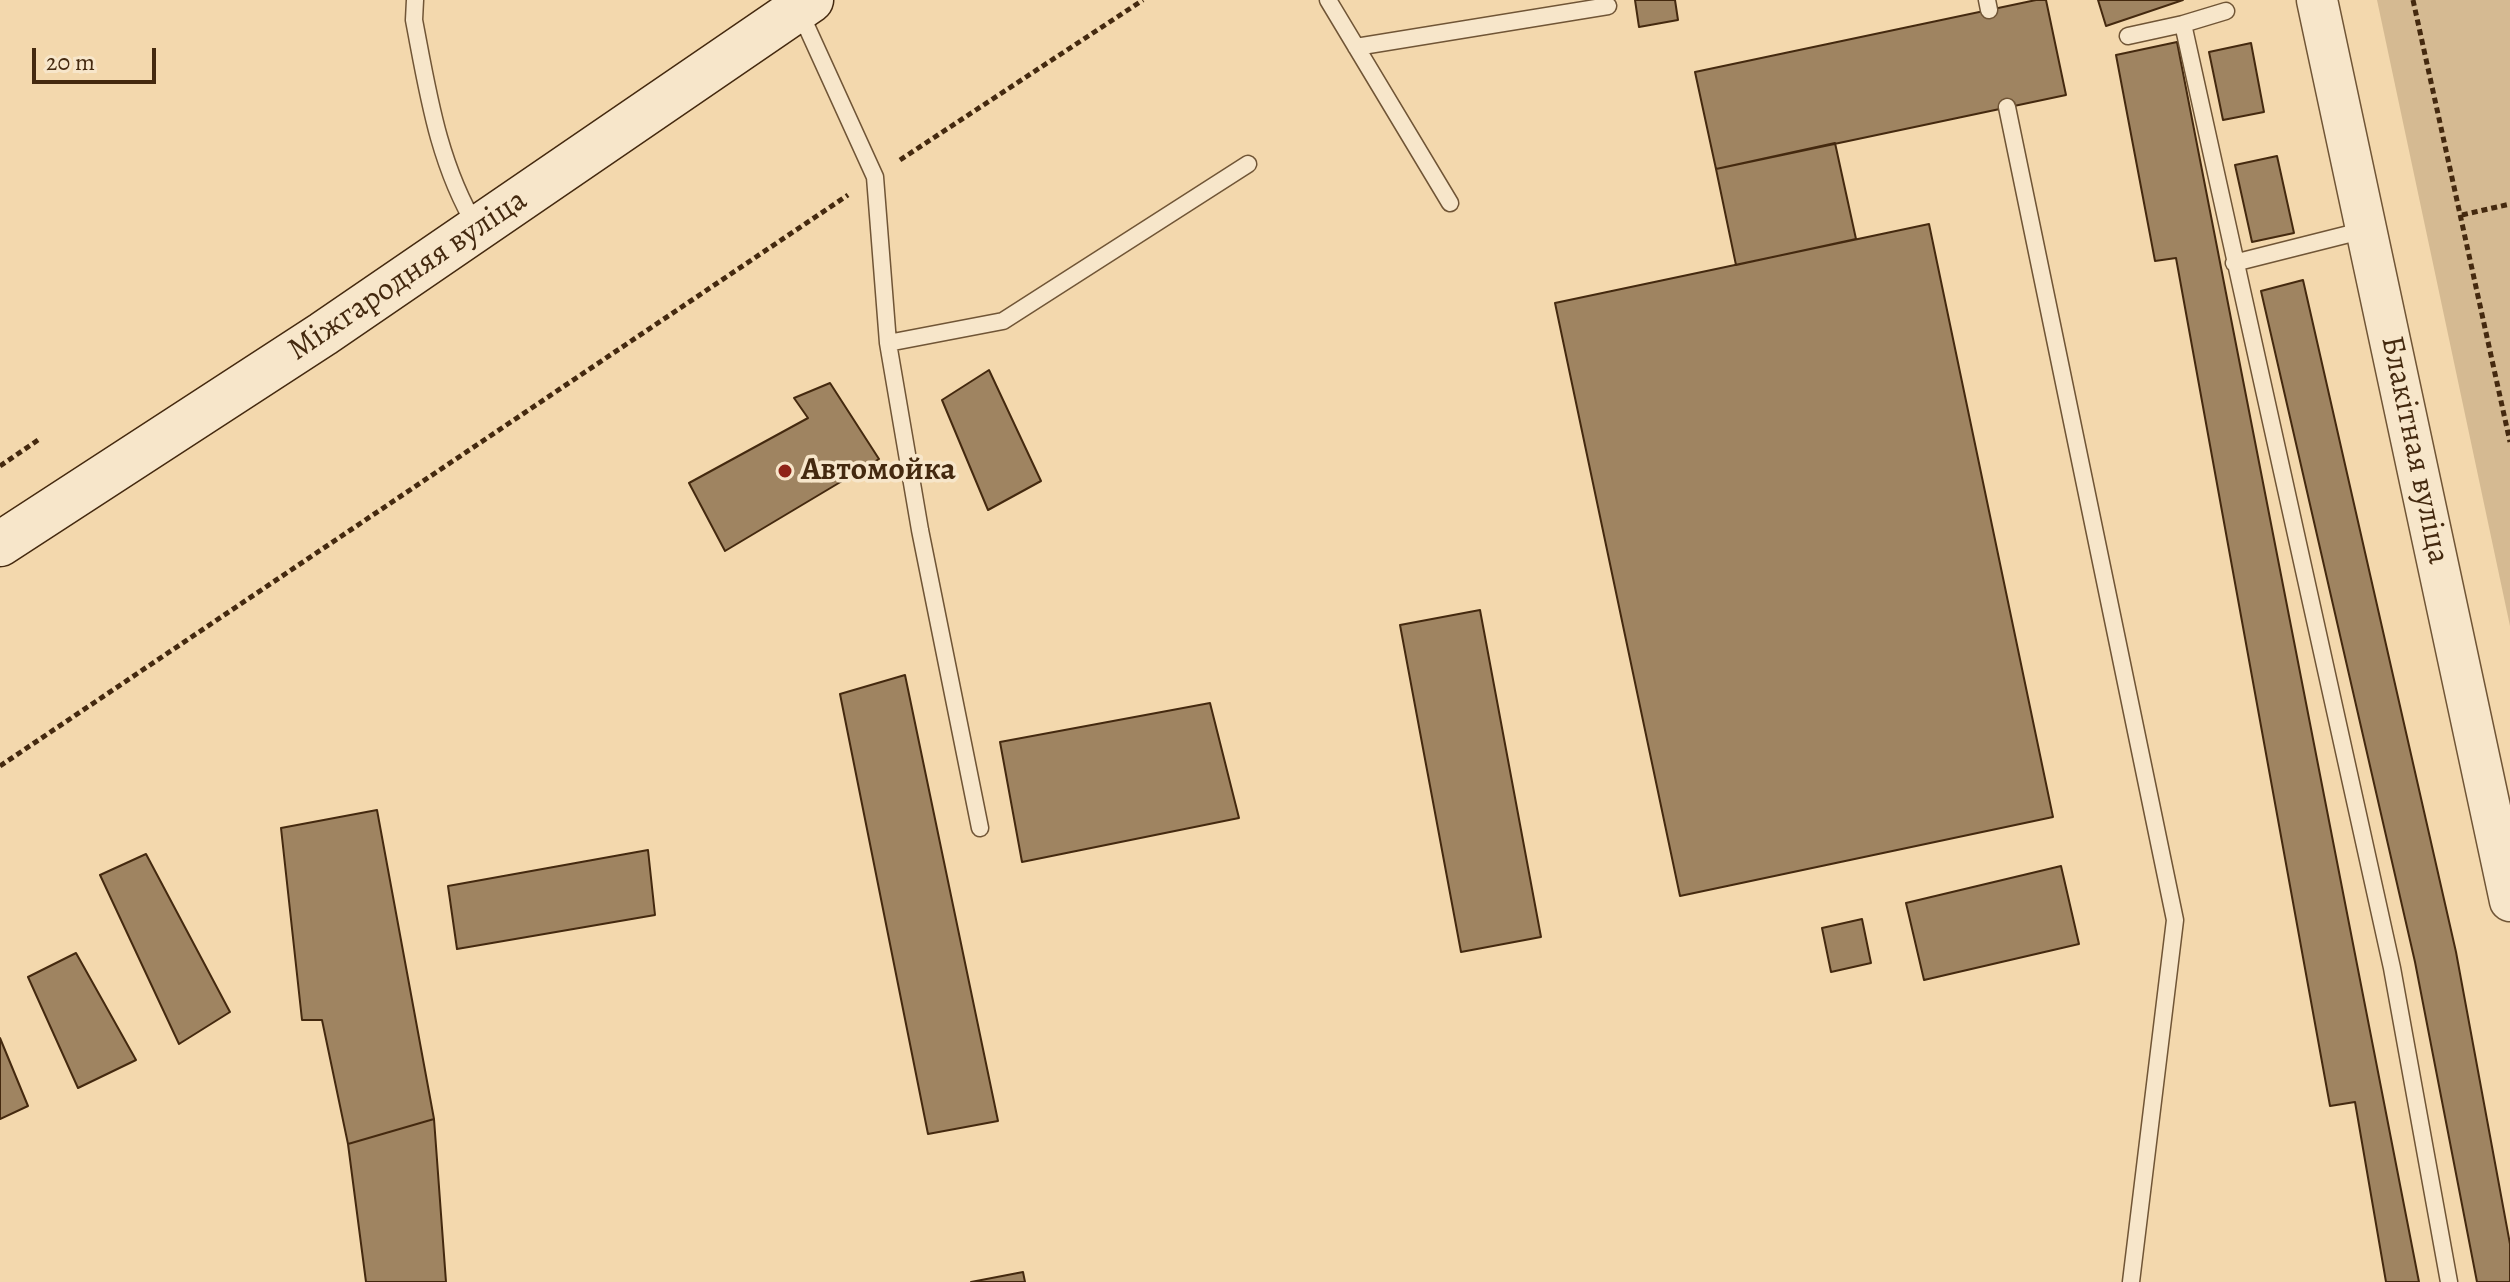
<!DOCTYPE html>
<html>
<head>
<meta charset="utf-8">
<style>
	body { margin:0 }
	#map { position:relative; width:2510px; height:1282px; overflow:hidden; background:#f3d8ad; font-family:Alegreya,serif }
	canvas { display:block }
	.scale { position:absolute; left:32px; top:48px; width:124px; height:36px; box-sizing:border-box; border:4px solid #44290f; border-top:0; padding-left:10px; font-size:24px; line-height:28px; white-space:nowrap; color:#44290f; -webkit-text-stroke:6px #f7e6ca; paint-order:stroke }
</style>
</head>
<body>
<div id="map">
<canvas width="2510" height="1282"></canvas>
<div class="scale">20 m</div>
</div>
<script>
const g = document.querySelector('canvas').getContext('2d');
g.lineJoin = 'round';
function fillPath(path, color) { g.fillStyle = color; g.fill(path, 'evenodd'); }
function strokePath(path, color, width, dash) { g.strokeStyle = color; g.lineWidth = width; g.lineCap = dash ? 'butt' : 'round'; g.setLineDash(dash || []); g.stroke(path); }
function write(font, color, halo, rows, align = 'center') {
  g.font = font + ' Alegreya,serif'; g.lineWidth = 7; g.setLineDash([]); g.textBaseline = 'middle'; g.strokeStyle = halo; g.fillStyle = color; for (const [text, x, y, turn = 0] of rows) {
    g.save(); g.translate(x, y); g.rotate((+turn || 0) * Math.PI / 180); g.textAlign = isNaN(turn) ? turn : align; if (halo) g.strokeText(text, 0, 0); g.fillText(text, 0, 0); g.restore();
  }
}
const green = new Path2D(`
	M2377 0H2510V626Z`);
const building = new Path2D(`
	M1635 0H1675L1678 20 1639 27Z
	M2036 0H2046L2066 95 1716 169 1695 72Z
	M2098 0H2183L2106 26Z
	M2177 42 2419 1282H2386L2355 1102 2330 1106 2176 258 2155 261 2116 55Z
	M2251 43 2264 112 2223 120 2209 52Z
	M1835 143 1856 239 1736 265 1716 169Z
	M2277 156 2294 233 2252 242 2235 165Z
	M1929 224 2053 817 1680 896 1555 303Z
	M2303 280 2456 952 2510 1244V1282H2477L2415 962 2261 291Z
	M989 370 1041 481 988 510 942 400Z
	M830 383 879 459 725 551 689 483 808 418 794 398Z
	M1480 610 1541 937 1461 952 1400 625Z
	M905 675 998 1121 928 1134 840 694Z
	M1210 703 1239 818 1022 862 1000 742Z
	M377 810 434 1119 348 1144 322 1020H302L281 828Z
	M648 850 655 915 457 949 448 886Z
	M146 854 230 1012 179 1044 100 875Z
	M2061 866 2079 944 1924 980 1906 903Z
	M1862 919 1871 963 1831 972 1822 928Z
	M76 953 136 1060 78 1088 28 977Z
	M0 1038 28 1106 0 1119Z
	M434 1119 446 1282H366L348 1144Z
	M1023 1272 1025 1282H971Z`);
const path = new Path2D(`
	M2413 0 2510 442
	M900 160 1143 0
	M2462 215 2510 204
	M0 466 41 438
	M0 766 848 195`);
const service = new Path2D(`
	M415 0 414 20C428 93 438 163 477 228
	M1328 0 1450 203
	M1987 0 1989 10
	M799 10 875 177 888 343 920 530 980 828
	M2183 24 2226 11
	M2128 36 2183 24 2392 968 2449 1282
	M1356 47 1608 6
	M2007 107 2175 920 2131 1282
	M2234 263 2365 230
	M888 343 1003 321 1248 164`);
const tertiary = new Path2D(`
	M2317 0 2510 901`);
const secondary = new Path2D(`
	M0 544 323 334 811 0`);
const markers = [
	[785,471,8,"#8f2418"]
];
const streetNames = [
	["Міжгародняя вуліца",408,276,-34],
	["Блакітная вуліца",2414,450,78]
];
const poiNames = [
	["Автомойка",801,471]
];
fillPath(green, '#d5ba92');
fillPath(building, '#9f8461');
strokePath(building, '#44290f', 2);
strokePath(service, '#705536', 19);
strokePath(tertiary, '#705536', 43);
strokePath(secondary, '#44290f', 47);
strokePath(path, '#44290f', 5, [6, 4]);
strokePath(service, '#f7e6ca', 16);
strokePath(tertiary, '#f7e6ca', 40);
strokePath(secondary, '#f7e6ca', 44);
for (const [x, y, r, color] of markers) { const dot = new Path2D(); dot.arc(x, y, r, 0, 2 * Math.PI); g.fillStyle = color; g.fill(dot); strokePath(dot, '#f7e6ca', 3); }
write('32px', '#44290f', '#f7e6ca', streetNames);
write('bold 32px', '#44290f', '#f7e6ca', poiNames, 'left');
</script>
</body>
</html>
